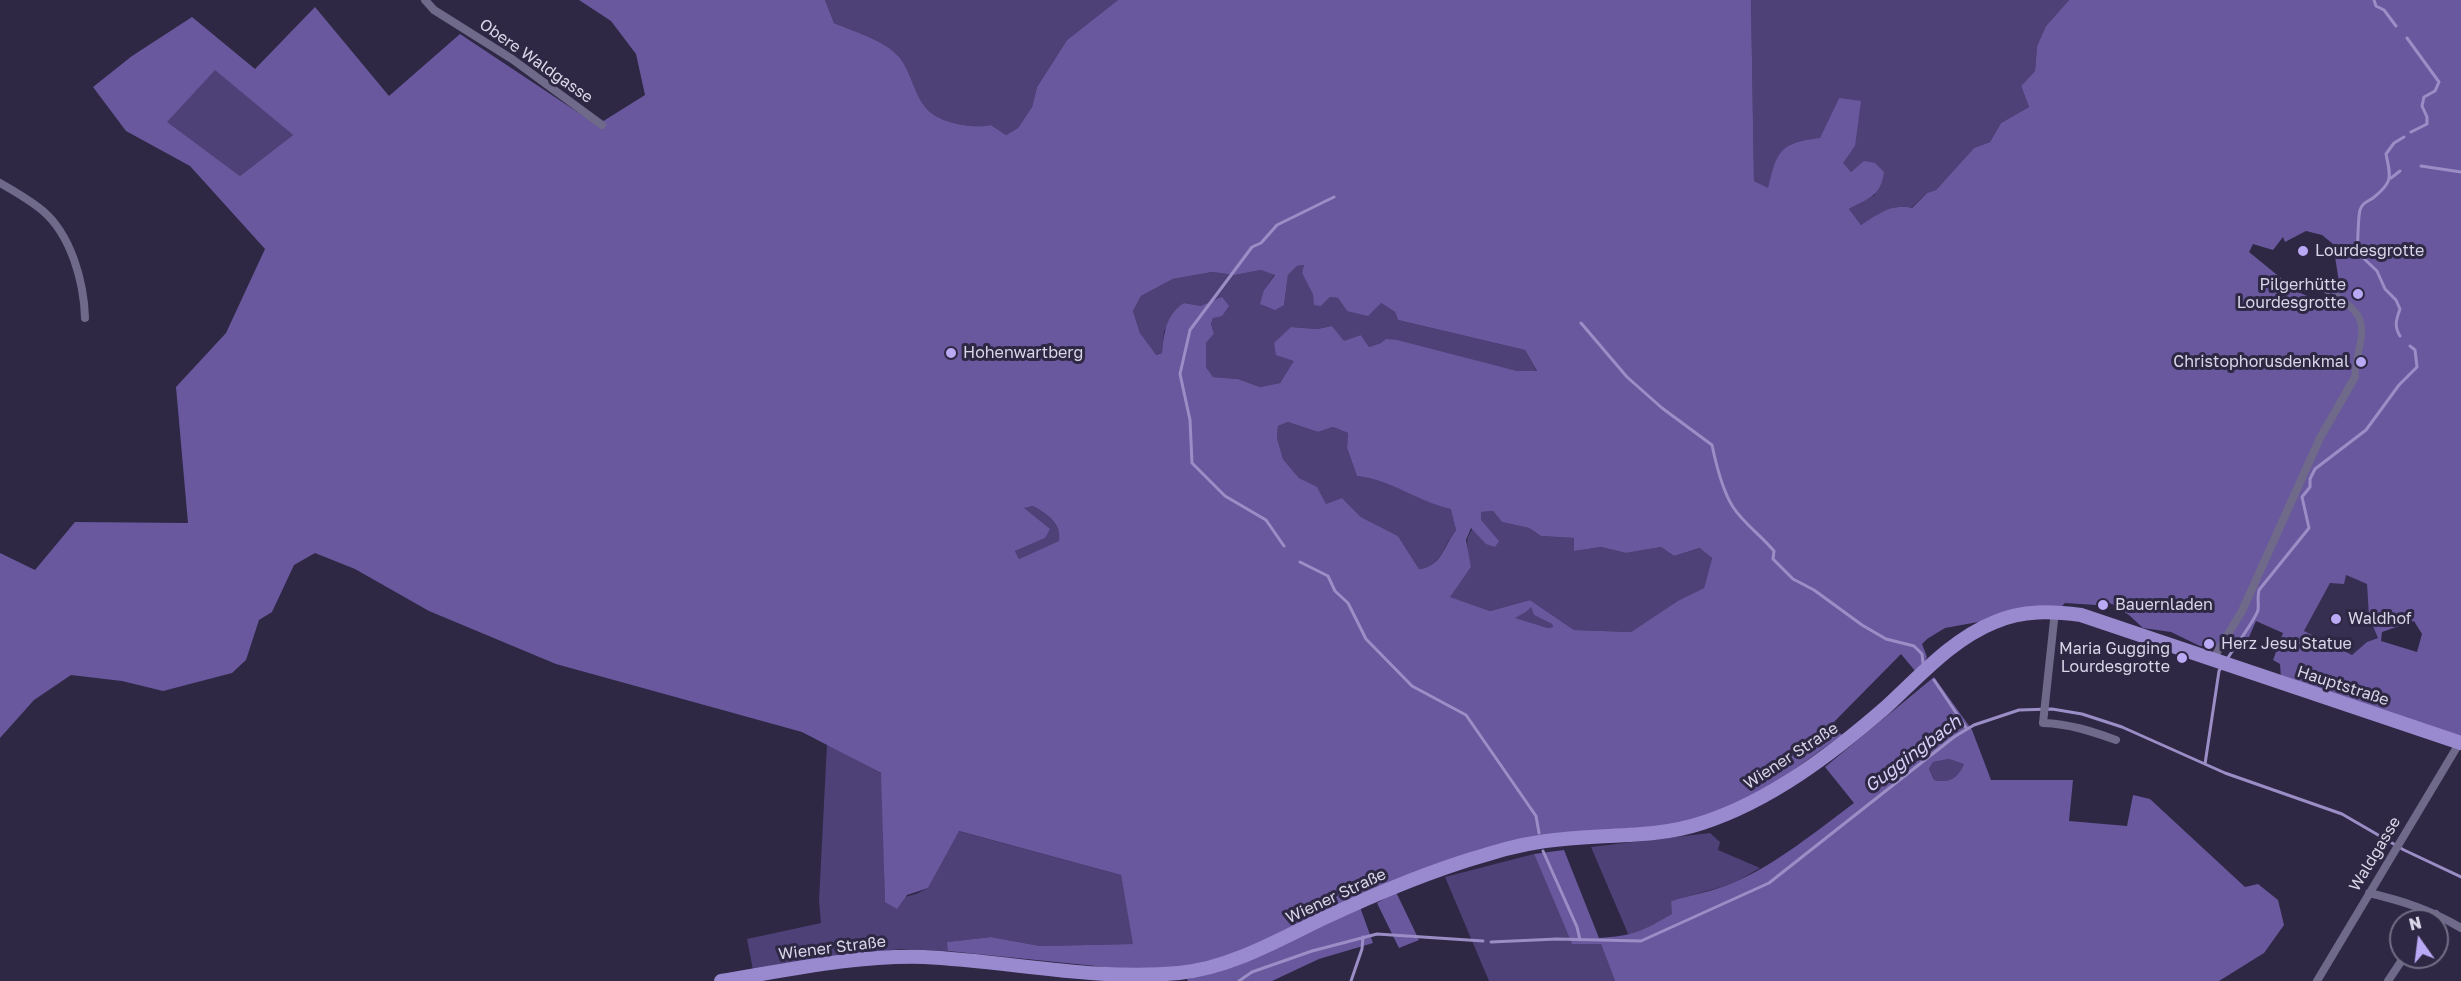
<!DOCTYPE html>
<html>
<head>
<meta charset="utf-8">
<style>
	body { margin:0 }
	#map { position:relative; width:2461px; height:981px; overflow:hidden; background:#2e2844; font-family:"Golos Text",sans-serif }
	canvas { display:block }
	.north { position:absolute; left:2389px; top:909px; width:60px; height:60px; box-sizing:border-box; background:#2e2844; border:2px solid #726e86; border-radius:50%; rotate:346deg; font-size:16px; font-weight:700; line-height:24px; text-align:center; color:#d9d6e8 }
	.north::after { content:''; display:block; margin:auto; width:21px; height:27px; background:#baaaf6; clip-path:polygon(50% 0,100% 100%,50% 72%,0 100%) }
</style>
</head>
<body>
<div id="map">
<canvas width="2461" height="981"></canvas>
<div class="north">N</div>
</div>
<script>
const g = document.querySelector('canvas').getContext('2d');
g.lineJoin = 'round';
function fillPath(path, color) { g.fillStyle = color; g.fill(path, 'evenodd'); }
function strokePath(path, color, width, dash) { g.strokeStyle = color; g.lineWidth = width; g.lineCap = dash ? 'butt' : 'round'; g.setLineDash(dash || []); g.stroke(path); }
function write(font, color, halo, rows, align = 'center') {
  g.font = font + ' "Golos Text",sans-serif'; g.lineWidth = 6; g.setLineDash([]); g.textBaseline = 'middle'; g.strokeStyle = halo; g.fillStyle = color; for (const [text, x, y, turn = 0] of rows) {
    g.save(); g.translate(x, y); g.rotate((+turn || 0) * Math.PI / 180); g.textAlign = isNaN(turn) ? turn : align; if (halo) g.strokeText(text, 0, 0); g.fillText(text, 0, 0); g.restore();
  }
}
const built = new Path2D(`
	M2345 575 2367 584 2369 617 2378 638 2367 642 2352 655 2304 632 2330 583Z`);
const green = new Path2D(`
	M825 0H1118L1067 40 1037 87 1032 107 1018 128 1006 135 991 125C973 129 938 123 926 108 914 94 911 72 900 58 885 40 855 32 834 23Z
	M1751 0H2069L2046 26 2037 46 2035 71 2021 86 2029 107 2001 123 1990 142 1974 148 1936 190 1927 193 1911 208C1892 203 1878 215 1861 225L1849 209 1875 195 1864 162 1851 172 1842 163 1855 146 1839 98 1820 139C1780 143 1777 150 1768 189L1754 181Z
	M215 69 293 135 240 176 166 122Z
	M1305 265 1302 273 1321 306 1330 297 1338 298 1347 311 1381 303 1395 312 1398 320 1525 350 1537 372 1517 371 1381 343 1369 347 1361 335 1344 342 1332 326 1317 329 1291 327 1295 361 1280 383 1260 387 1238 379 1213 377 1206 367V343L1214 334 1211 324 1213 318 1201 306 1184 303 1164 331 1162 353 1155 355 1140 333 1133 311 1141 296 1173 279 1212 272 1235 275 1261 270 1275 274 1264 290 1284 305 1288 275 1297 266Z
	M1288 422 1318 432 1333 427 1348 433 1347 448 1357 476C1393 480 1418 502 1452 509L1456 530C1443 546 1441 567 1419 569L1398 536 1361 517 1342 498 1326 505 1317 488 1299 478 1283 459 1277 438 1278 426Z
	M1033 506C1047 514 1061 524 1060 541L1019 559 1015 551 1044 538 1023 508Z
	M1493 511 1502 522 1529 528 1541 536 1574 538V551L1601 547 1626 553 1661 547 1674 556 1701 548 1712 558 1704 588 1678 602 1631 632 1574 630 1530 600 1490 611 1449 597 1471 567C1467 546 1462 535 1481 521V512Z
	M1531 606 1534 615 1552 624 1553 627 1548 628 1514 618 1526 612Z
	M827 744 882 774 885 902 916 894 928 888 958 831 1121 875 1134 944 1040 946 991 937 948 942V951L900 949 753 970 747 939 821 923 819 901Z
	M1949 759 1965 764C1958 779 1949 783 1934 780L1929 769 1933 762Z
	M1710 833 1720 842 1718 850 1760 868 1732 884 1671 901 1673 914 1642 932 1629 936 1591 847Z
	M1534 854 1572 944H1601L1615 981H1489L1445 877Z`);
const forest = new Path2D(`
	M579 0H825L834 23C855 32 885 40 900 58 911 72 914 94 926 108 938 123 973 129 991 125L1006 135 1018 128 1032 107 1037 87 1067 40 1118 0H1751L1754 181 1768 188C1777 150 1780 143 1820 138L1839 98 1861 101 1855 146 1843 163 1851 172 1864 161 1875 163 1884 172C1881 196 1869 198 1849 209L1861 225C1878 214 1892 203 1912 208L1927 193 1936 190 1974 148 1990 142 2001 123 2029 107 2021 86 2035 71 2037 46 2046 26 2069 0H2461V736L2281 678 2280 664 2273 660 2283 633 2256 621 2243 651 2200 646 2171 632 2143 628 2129 615 2112 604 2098 600 2096 605 2065 603 2061 607 1945 628 1927 639 1922 644 1927 657 1923 666 1916 672 1901 654 1831 725 1842 735 1767 789 1723 810 1675 825 1513 842 1246 950 1181 968H1115L948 951 947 942 991 937 1040 946 1133 944 1121 875 959 831 928 888 907 895 897 909 885 902 881 773 802 732 556 664 429 611 355 569 315 553 294 565 272 612 259 620 246 660 232 673 163 691 122 681 71 675 34 700 0 738V553L35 570 75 522 188 523 176 387 226 333 265 249 190 166 126 131 93 87 132 56 192 17 255 69 315 7 389 96 460 34 597 125 645 95 636 54 611 21ZM215 70 293 135 240 176 167 122ZM2306 231 2322 235 2333 244 2339 282 2325 304 2298 292 2249 252 2253 244 2273 250 2283 237 2285 242ZM1304 265 1302 273 1313 294 1314 305 1321 306 1330 297 1338 298 1347 311 1368 316 1381 303 1395 312 1398 320 1525 350 1537 371H1517L1397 340 1386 339 1381 343 1369 347 1361 335 1344 341 1332 326 1317 329 1291 327 1274 343 1276 355 1294 361 1280 383 1260 387 1238 379 1213 377 1206 367V343L1214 334 1211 324 1213 318 1222 316 1229 306 1222 297 1201 306 1184 303C1166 315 1164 332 1162 353L1156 355 1140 333 1133 311 1141 296 1173 279 1212 272 1235 275 1261 270 1275 275 1264 290 1260 304 1275 310 1284 305 1288 275 1297 266ZM1288 422 1318 432 1333 427 1348 433 1347 448 1357 476C1392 480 1418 502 1451 509L1456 530C1444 546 1441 567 1419 569L1398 536 1361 517 1342 498 1326 504 1317 487 1299 478 1283 459 1277 438 1278 426ZM1033 506C1047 514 1062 524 1059 541L1019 559 1015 551 1045 538 1050 529 1024 508ZM1493 511 1502 522 1529 528 1541 536 1574 538V551L1601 547 1626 553 1661 547 1674 556 1700 548 1712 558 1704 588 1678 601 1631 632 1574 630 1530 600 1490 611 1450 597 1471 567 1466 540 1471 528 1486 544 1495 547 1499 541 1481 520V512ZM2346 575 2367 584 2369 617 2378 638 2367 642 2352 655 2304 631 2330 583 2344 584ZM1531 607 1534 615 1552 624 1553 627 1548 628 1515 618 1526 612ZM2414 621 2422 634 2417 652 2381 641 2382 632Z
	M1934 677 1972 730 1991 780H2073L2069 821 2127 826 2133 795 2150 799 2245 887 2258 884 2278 900 2284 925 2264 953 2219 981H1615L1601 944H1572L1534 854 1564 850 1599 938C1633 936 1643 931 1672 914L1671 901C1691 895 1714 891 1733 883 1778 863 1815 832 1854 803L1825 767ZM1949 759 1964 764C1958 779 1949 783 1934 780L1929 769 1933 762Z
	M1396 892 1419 940 1399 948 1377 903Z
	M1360 907 1373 943 1319 959 1272 981H1188L1187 979 1219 971Z`);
const stream = new Path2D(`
	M2374 0 2376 6 2384 10 2396 26
	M2407 38 2439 82 2435 91 2424 97 2422 106 2427 117V124L2411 132
	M2421 166 2461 172
	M2391 178 2400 171
	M1581 323 1627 377 1662 408 1712 445C1716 464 1722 490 1733 507 1744 524 1761 535 1774 551L1773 559 1793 579 1814 590 1862 625 1886 639 1914 646 1922 654 1923 663
	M2400 336C2394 326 2396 320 2400 309L2396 300 2385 289 2377 271 2357 252C2358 243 2358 216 2360 210 2363 202 2367 202 2373 198 2393 182 2391 178 2386 154L2394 143 2404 137
	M1284 546 1266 520 1225 496 1192 463 1190 420 1180 374 1190 330 1252 247 1261 243 1277 225 1334 197
	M1300 562 1328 576 1335 591 1348 603 1366 639 1412 686 1466 715 1536 816 1539 833
	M2226 661C2232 650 2255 621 2258 610 2259 603 2257 598 2259 590L2309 528 2302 497 2310 487V479L2315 469 2366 430 2399 385 2417 367 2415 350 2410 346
	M1934 680 1967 729
	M2205 764 2219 671 2222 666
	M1543 851 1577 927 1580 940
	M1491 942 1557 939 1641 941 1769 883 1954 737 1974 725 2019 710 2052 709 2082 714 2122 727 2225 773 2342 814 2404 850 2461 877
	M1239 981 1252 972 1312 951 1377 934 1483 941
	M1351 981 1362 949 1363 937`);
const pedestrian = new Path2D(`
	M2320 286 2328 291
	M2337 297C2378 321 2356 341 2355 377`);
const minor = new Path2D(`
	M425 0 434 10 512 59 602 125
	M0 183C14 191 30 200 43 211 71 235 84 282 85 318
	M2055 611 2043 723C2070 724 2091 731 2116 740
	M2213 659 2242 611 2320 438 2355 377
	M2369 893C2403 901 2431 910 2461 928
	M2430 921 2436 914
	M2317 981 2460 742
	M2388 981 2404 957`);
const primary = new Path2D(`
	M721 981C788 970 856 955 924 957 1009 961 1094 981 1179 973 1230 968 1276 941 1322 919 1375 894 1429 871 1485 855 1510 847 1538 841 1564 839 1610 834 1657 838 1702 823 1770 801 1832 754 1886 707 1919 677 1952 639 1995 622 2023 610 2051 611 2081 615L2461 743`);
const markers = [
	[2303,251,6,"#baaaf6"],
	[2358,294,6,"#baaaf6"],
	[951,353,6,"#baaaf6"],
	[2361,362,6,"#baaaf6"],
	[2103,605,6,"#baaaf6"],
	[2336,619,6,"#baaaf6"],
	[2209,644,6,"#baaaf6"],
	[2182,658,6,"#baaaf6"]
];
const streetNames = [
	["Obere Waldgasse",536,61,35],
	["Hauptstraße",2343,686,18],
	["Wiener Straße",1791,756,-33],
	["Waldgasse",2375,854,-59],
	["Wiener Straße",1336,896,-25],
	["Wiener Straße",832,948,-7]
];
const poiNames = [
	["Lourdesgrotte",2315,251],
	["Pilgerhütte",2346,285,"right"],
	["Lourdesgrotte",2346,303,"right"],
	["Hohenwartberg",963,353],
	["Christophorusdenkmal",2349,362,"right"],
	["Bauernladen",2115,605],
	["Waldhof",2348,619],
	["Herz Jesu Statue",2221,644],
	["Maria Gugging",2170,649,"right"],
	["Lourdesgrotte",2170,667,"right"]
];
const waterNames = [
	["Guggingbach",1913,754,-37]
];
fillPath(built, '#372f51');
fillPath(green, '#4e4178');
fillPath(forest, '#69589d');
strokePath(stream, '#9b8ec6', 3);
strokePath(pedestrian, '#706a8a', 7);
strokePath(minor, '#706a8a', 8);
strokePath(primary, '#998ad0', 14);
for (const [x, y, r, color] of markers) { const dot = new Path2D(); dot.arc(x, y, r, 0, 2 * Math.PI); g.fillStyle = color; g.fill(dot); strokePath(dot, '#2e2844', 2); }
write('16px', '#d9d6e8', '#2e2844', streetNames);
write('16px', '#d9d6e8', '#2e2844', poiNames, 'left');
write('italic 18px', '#d6cff7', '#2e2844', waterNames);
</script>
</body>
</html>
